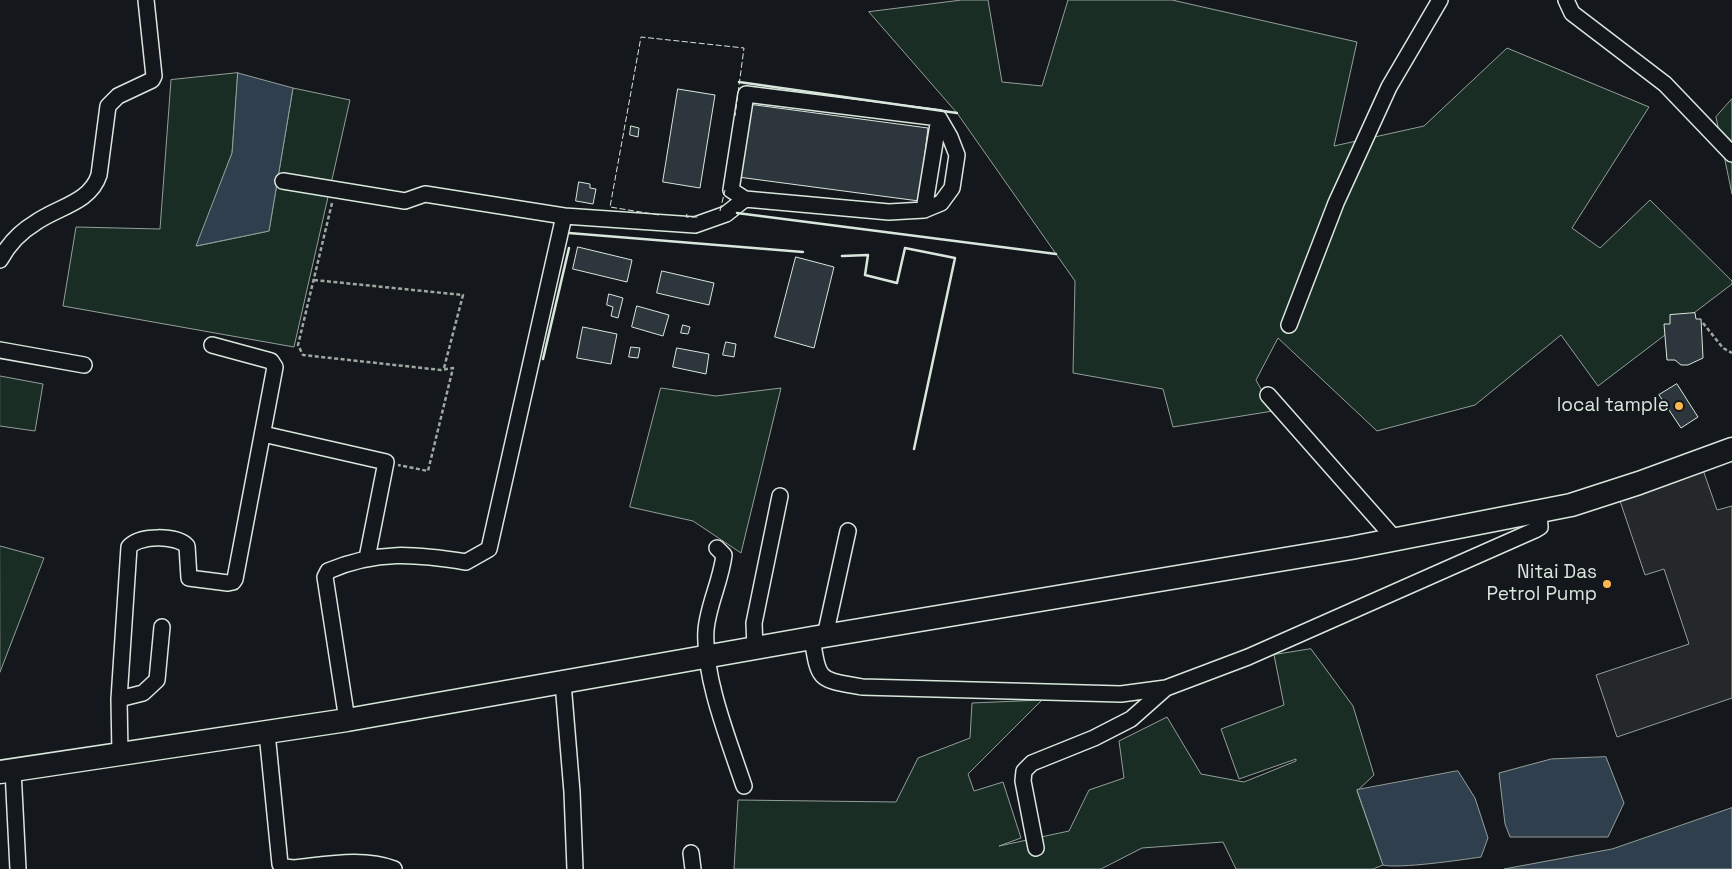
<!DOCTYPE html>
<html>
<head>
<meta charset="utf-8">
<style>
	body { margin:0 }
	canvas { display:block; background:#14181c }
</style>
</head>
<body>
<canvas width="1732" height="869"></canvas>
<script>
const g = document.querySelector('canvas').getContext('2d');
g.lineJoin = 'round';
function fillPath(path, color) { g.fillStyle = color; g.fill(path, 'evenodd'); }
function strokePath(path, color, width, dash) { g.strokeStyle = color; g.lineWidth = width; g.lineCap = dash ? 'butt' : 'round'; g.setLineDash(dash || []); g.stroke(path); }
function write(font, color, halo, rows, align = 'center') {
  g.font = font + ' "Space Grotesk",sans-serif'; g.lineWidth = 4; g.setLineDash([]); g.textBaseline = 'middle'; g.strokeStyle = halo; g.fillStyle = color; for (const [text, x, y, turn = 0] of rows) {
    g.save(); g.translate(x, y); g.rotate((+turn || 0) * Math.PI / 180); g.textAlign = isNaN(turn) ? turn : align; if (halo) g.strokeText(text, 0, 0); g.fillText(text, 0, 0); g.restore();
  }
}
const green = new Path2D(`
	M962 0H988L1002 82 1042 86 1068 0H1172L1357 42 1334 146 1424 126 1507 48 1649 107 1572 228 1600 248 1650 200 1732 281V284L1598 386 1561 335 1475 405 1377 431 1278 338 1256 380 1273 411 1173 427 1163 389 1073 373 1075 281 957 113 869 12Z
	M238 73 232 153 197 246 269 231 293 88 350 100 294 347 63 306 76 227 160 229 171 80Z
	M1732 99V194L1716 117Z
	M0 376 43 384 35 431 0 426Z
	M661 388 716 396 781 388 741 553 693 521 630 507Z
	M0 546 44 558 0 672Z
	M1311 649 1353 706 1374 775 1357 791 1383 865 1373 869H1236L1223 842 1142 848 1101 869H734L738 800 896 802 918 758 970 738 972 703 1042 700 968 774 974 791 1003 782 1021 838 999 846 1069 831 1089 790 1124 778 1119 741 1167 717 1201 774 1244 782 1296 761V759L1239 779 1221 729 1284 705 1274 655Z`);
const parking = new Path2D(`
	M1701 464 1717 510 1732 506V698L1617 737 1596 675 1689 644 1664 569 1645 575 1617 492Z`);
const water = new Path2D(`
	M238 73 293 88 269 231 196 246 232 153Z
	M1606 757 1624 803 1608 837H1510L1505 824 1499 773 1551 759Z
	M1458 771 1475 798 1488 838 1481 857C1461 860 1398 869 1383 865L1357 790Z
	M1732 808V869H1504L1612 849Z`);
const building = new Path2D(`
	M678 89 715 95 700 188 663 182Z
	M748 104 928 128 919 201 738 177Z
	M631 126 639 128 638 137 630 135Z
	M579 182 590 184V188L596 189 593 204 576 201Z
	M578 247 632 260 627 282 573 269Z
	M796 257 834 267 814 348 775 337Z
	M662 271 714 283 709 305 657 293Z
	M609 294 623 298 618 318 611 316 613 307 607 305Z
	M637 306 669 315 663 336 632 327Z
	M1695 313 1696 319H1701L1703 358 1688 365H1681L1675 360H1667L1664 324H1670V315Z
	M683 325 690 327 688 334 681 333Z
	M583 327 617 334 611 364 577 358Z
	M726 342 736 344 734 357 723 355Z
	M631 347 640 348 638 358 629 357Z
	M677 348 709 354 706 374 673 367Z
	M1677 384 1698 417 1681 428 1659 395Z`);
const path = new Path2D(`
	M332 203 298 345 303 355 441 370 453 368 428 471 398 465
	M314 280 463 295 444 368
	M1703 323 1723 348 1732 353`);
const minor = new Path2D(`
	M1566 0 1572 13 1665 84 1732 154
	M283 181 405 201 425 194 564 216
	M924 210 941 203 952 188 957 155 950 137 939 118
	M0 260C8 245 20 232 35 223 57 207 90 203 99 175L108 106 118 96 152 80 154 76 146 0
	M1289 325 1336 203 1389 87 1440 0
	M0 350 84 365
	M1268 395 1395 539
	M263 434 386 462 367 558
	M717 548 724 555C721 581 708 605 706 630 703 677 729 741 744 786
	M825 636 848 531
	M812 638C819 682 818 679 862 687L1121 694 1166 688 1248 657 1535 530 1540 527 1539 512
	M755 649 754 623 780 496
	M563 683 572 792 575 869
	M119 699 143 693 157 680 162 627
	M347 720 325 577 328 571C377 550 416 554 466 562L489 549 564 216 695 225 726 214 745 199 889 212 924 210 939 118 746 94 731 190 745 199
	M267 733 280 864 285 867 293 868C325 865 363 857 394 869
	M120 754 119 699 129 547C139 535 176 535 187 546L189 578 228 583 233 582 235 579 275 367 271 361 212 345
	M13 770 18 869
	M1036 848 1023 781 1024 771 1032 763 1094 738 1131 719 1166 688
	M691 853 693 869`);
const highway = new Path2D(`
	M0 772 347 720 812 638 1351 548 1571 505 1639 483 1732 449`);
const fence = new Path2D(`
	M720 211 725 190
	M687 214 686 217H699
	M659 215 610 207 641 37 744 48 735 116`);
const wall = new Path2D(`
	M739 82 957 113
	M737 213 1056 254
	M569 233 803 252
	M842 256 868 255 865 275 897 283 905 248 955 258 914 449
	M543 359 569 248`);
const markers = [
	[1679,406,5,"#ffb74d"],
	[1607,584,5,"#ffb74d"]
];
const poiNames = [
	["local tample",1669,406],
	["Nitai Das",1597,573],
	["Petrol Pump",1597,595]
];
fillPath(green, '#1a2d24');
strokePath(green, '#939e99', 1);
fillPath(parking, '#24282b');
strokePath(parking, '#939e99', 1);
fillPath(water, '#2f3f4d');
strokePath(water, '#939e99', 1);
fillPath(building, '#2c363c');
strokePath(building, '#d8e6dc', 1);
strokePath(minor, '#d8e6dc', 18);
strokePath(highway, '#d8e6dc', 25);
strokePath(path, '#9da8a2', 2.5, [4, 2.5]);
strokePath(minor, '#14181c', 15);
strokePath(highway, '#14181c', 22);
strokePath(fence, '#d8e6dc', 1, [6, 2.5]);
strokePath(wall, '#d8e6dc', 2.5);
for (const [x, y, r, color] of markers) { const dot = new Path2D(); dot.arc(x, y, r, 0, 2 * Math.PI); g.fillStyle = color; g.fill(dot); strokePath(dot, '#14181c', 2); }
write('19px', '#d8e6dc', '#14181c', poiNames, 'right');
</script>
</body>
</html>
